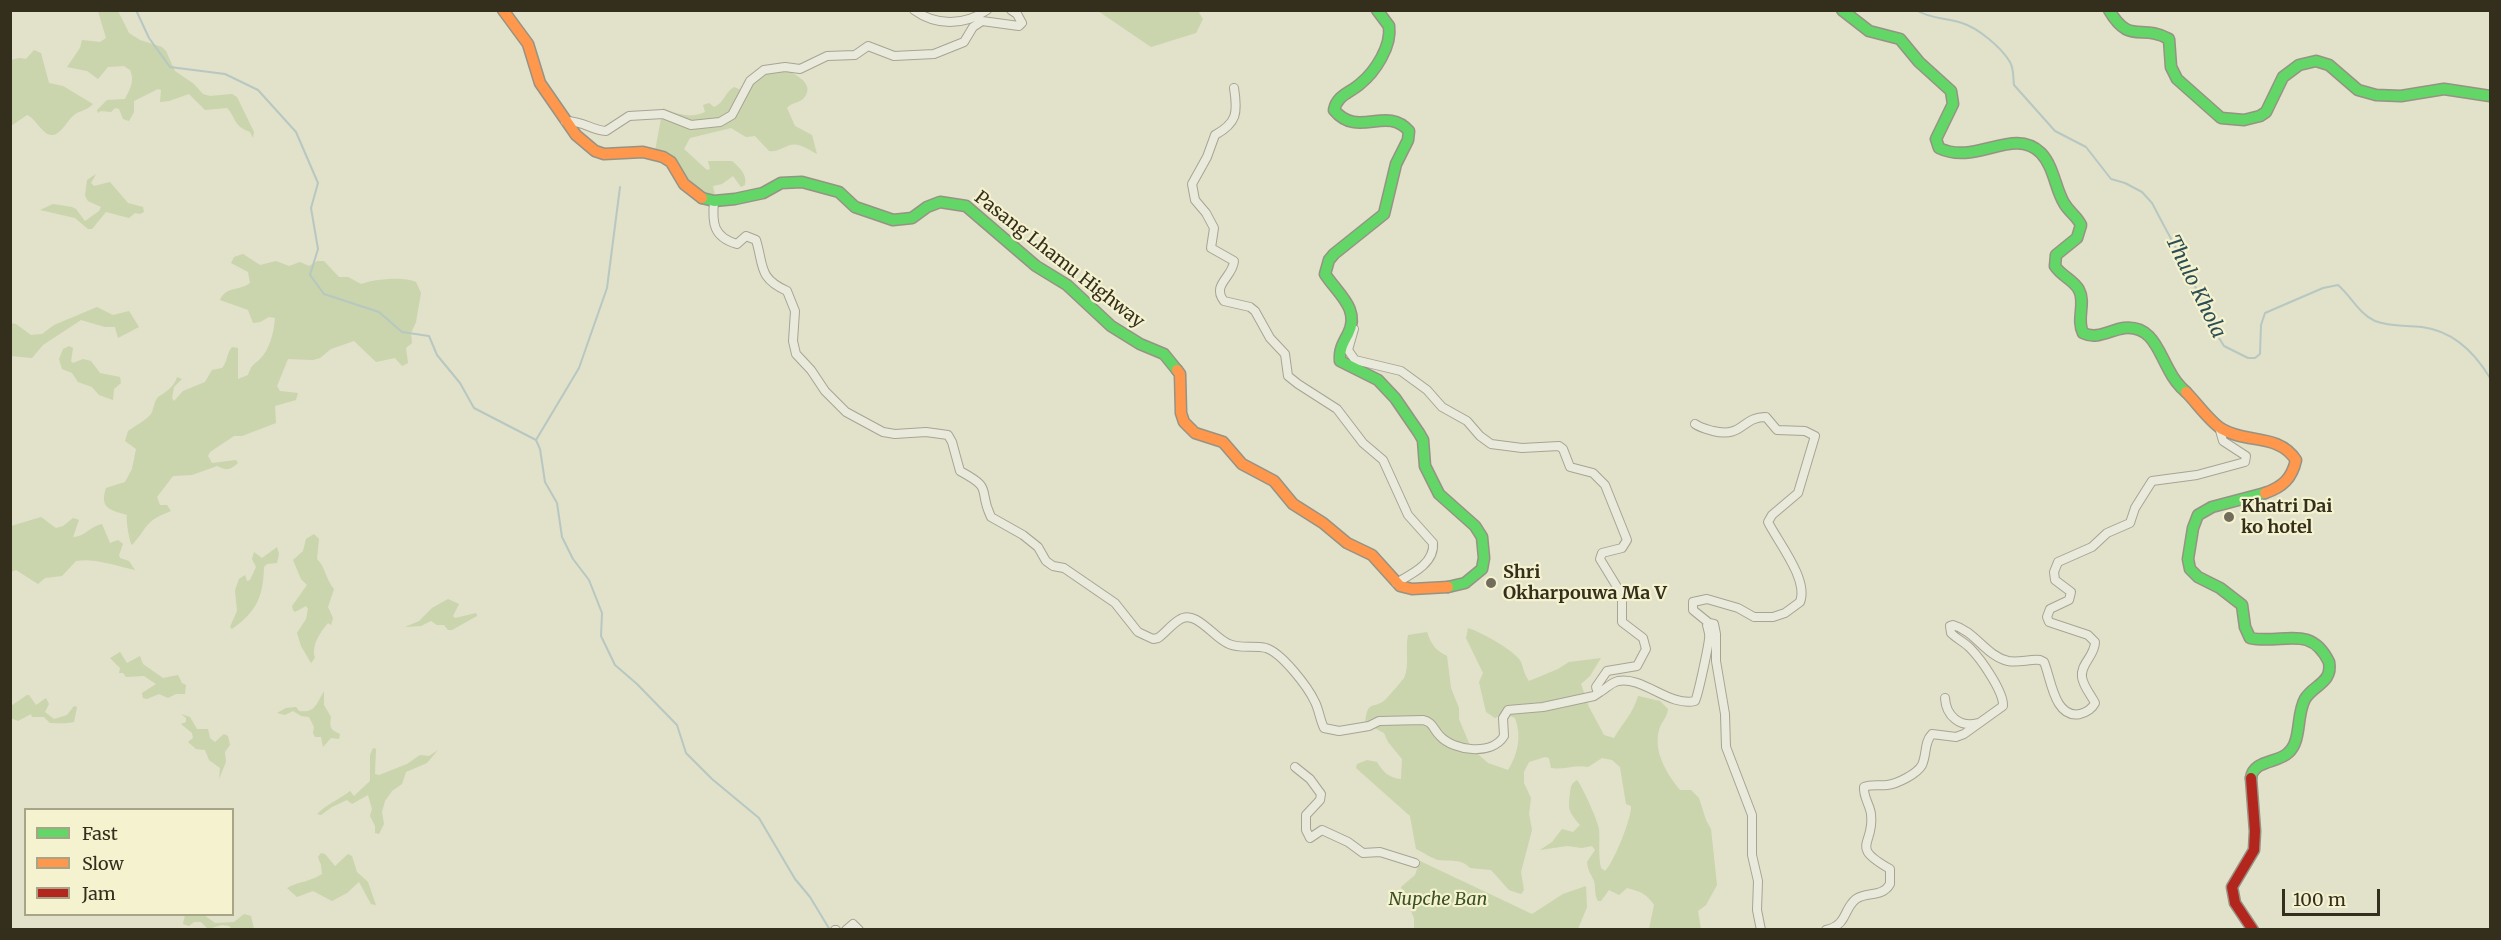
<!DOCTYPE html>
<html>
<head>
<meta charset="utf-8">
<style>
	body { margin:0 }
	#map { position:relative; width:2501px; height:940px; overflow:hidden; background:#e2e1ca; font-family:Merriweather,serif }
	canvas { display:block }
	.frame { position:absolute; inset:0; border:12px solid #342e1d; pointer-events:none }
	.legend { position:absolute; left:24px; top:808px; width:210px; height:108px; box-sizing:border-box; background:#f4f2cf; border:2px solid #a7a488; margin:0; padding:8px 10px; list-style:none; font-size:18px; color:#342e1d }
	.legend li { display:flex; align-items:center; gap:12px; height:30px }
	.legend b { width:30px; border:2px solid #a7a488 }
	.scale { position:absolute; left:2282px; top:889px; width:98px; height:27px; box-sizing:border-box; border:3px solid #342e1d; border-top:0; padding-left:8px; font-size:18px; line-height:21px; white-space:nowrap; color:#342e1d; -webkit-text-stroke:4px #f4f2cf; paint-order:stroke }
</style>
</head>
<body>
<div id="map">
<canvas width="2501" height="940"></canvas>
<div class="frame"></div>
<ul class="legend">
<li><b style="height:8px;background:#63d668"></b>Fast</li>
<li><b style="height:8px;background:#ff974d"></b>Slow</li>
<li><b style="height:8px;background:#b3261e"></b>Jam</li>
</ul>
<div class="scale">100 m</div>
</div>
<script>
const g = document.querySelector('canvas').getContext('2d');
g.lineJoin = 'round';
function fillPath(path, color) { g.fillStyle = color; g.fill(path, 'evenodd'); }
function strokePath(path, color, width, dash) { g.strokeStyle = color; g.lineWidth = width; g.lineCap = dash ? 'butt' : 'round'; g.setLineDash(dash || []); g.stroke(path); }
function write(font, color, halo, rows, align = 'center') {
  g.font = font + ' Merriweather,serif'; g.lineWidth = 4.5; g.setLineDash([]); g.textBaseline = 'middle'; g.strokeStyle = halo; g.fillStyle = color; for (const [text, x, y, turn = 0] of rows) {
    g.save(); g.translate(x, y); g.rotate((+turn || 0) * Math.PI / 180); g.textAlign = isNaN(turn) ? turn : align; if (halo) g.strokeText(text, 0, 0); g.fillText(text, 0, 0); g.restore();
  }
}
const green = new Path2D(`
	M98 11H118L129 33 140 40 162 47 166 51 175 71 194 84 203 94 210 96 232 94 237 97 254 132 253 138 250 132C233 126 236 117 227 108L205 110 189 94 169 101 160 102 161 90 158 89 134 101V112L129 121 123 119 119 109 115 108 111 112 101 111 98 113 97 110 107 100 125 99C130 89 135 81 130 70L124 66 108 67 98 79 87 71 67 67 80 48 82 40 100 42 106 38Z
	M1098 11H1198L1203 19 1196 33 1151 47Z
	M34 50 41 53 49 83 63 86 93 104C87 111 79 110 73 116 68 120 65 127 60 131 46 145 38 119 27 115L11 126V60L19 58 26 59Z
	M780 69C791 71 817 83 804 98 800 103 792 102 787 108L795 126 812 135 817 154C811 151 804 146 798 145 787 142 780 153 769 151L755 136 746 137 731 128 690 138 684 149 707 170 710 169 708 161H732C740 168 747 174 745 185L741 187 733 176 722 184 713 186 715 195 703 194 655 151 663 108C677 114 691 119 705 112L703 105 709 103 714 107C724 103 725 92 734 87L746 92 761 75Z
	M96 174 91 183 94 186 110 182 128 203 143 207 144 212 140 214 135 213 129 218 106 212 92 229H88L75 218 40 210 53 204 72 207 76 209 85 221 99 211 101 207 88 201 85 196 87 180Z
	M243 254 260 265 276 261 289 266 300 262 309 266 317 261H324L339 277H348L361 284C374 279 403 276 416 282L421 293 416 322 411 333 412 343 406 348 408 363 402 366 395 358 376 362 354 341 331 349 320 358 313 360 288 359 277 386 280 391 298 393 296 400 275 406 276 423 242 436H234L210 452 208 456 212 463 236 460 238 463C230 470 227 471 217 466L192 475 173 476 157 497 160 505H167L171 511C143 522 150 525 132 545 129 541 126 520 127 515 111 510 99 509 106 488L125 482 132 469 136 449 125 441 128 431C136 425 144 422 151 414 154 409 154 401 158 397 165 393 175 386 177 377L182 379 174 387 172 398 174 401 183 391 205 382 212 370 222 368C228 361 226 354 232 347L238 348V379L248 375C251 366 253 365 259 360 270 350 274 332 275 318L269 317 260 322 253 323 248 310 220 300C226 286 240 291 250 283L248 272 231 263 234 257Z
	M97 307 113 315 129 311 139 327 118 338 115 327H105L81 320 43 345 32 358 11 356V323L16 324 31 335 42 334 54 325Z
	M69 346 73 348 71 361 73 363 83 359 91 361 100 373 120 377 121 383 114 389 113 400 99 395 92 387 78 382 72 373 62 369 59 359 63 349Z
	M41 517 56 528 63 526 73 518 79 520 73 537C85 537 90 526 102 524L110 543 118 540 123 544 119 555 120 558 129 561 135 570C115 566 96 558 76 561L62 576 45 578 38 584 16 570 11 572V526Z
	M314 534 319 539 317 559C325 566 326 580 334 589L328 607 333 618 331 625 328 623C320 633 311 645 315 658L311 663 301 646 297 633 306 619 308 609 306 606 295 612 293 610 292 606 307 585 301 579 293 560 303 551 306 539Z
	M277 547 279 554 277 563 267 564 264 567C263 597 257 611 232 629L230 627 237 611 235 590 239 579 245 575 247 581 250 580 256 567 252 559 254 552 262 558Z
	M448 599 459 604 453 616 455 618 476 613 477 616 452 630H448L444 625H437L431 621 421 626 405 627 419 621 432 608Z
	M1468 628C1481 632 1511 649 1519 659 1524 665 1522 672 1529 681L1558 669 1569 662 1601 658 1590 676 1581 684 1589 707 1604 735 1614 738C1622 724 1634 712 1638 696L1660 701 1668 709C1667 718 1661 722 1659 730 1653 752 1667 774 1680 790H1691L1699 798 1706 820 1711 829 1717 885 1706 905 1698 911 1701 929H1649L1654 905C1647 894 1640 891 1627 888L1619 895 1609 890 1601 901H1598C1594 894 1596 888 1594 881 1591 874 1588 871 1587 862L1595 850 1592 846 1582 848 1567 846 1540 850 1552 842 1562 829 1573 832 1580 825C1568 811 1568 809 1570 793 1571 786 1571 784 1577 780 1582 786 1598 821 1599 829 1600 842 1598 855 1601 868L1605 871C1613 864 1632 818 1631 806L1626 804 1620 767 1612 760 1602 758 1588 767C1576 764 1563 770 1551 768L1549 758 1545 757 1529 762 1524 772V783L1531 798 1529 814 1532 830 1521 872 1524 890 1521 894 1509 890 1491 870 1470 868C1461 858 1450 862 1438 860 1431 858 1423 852 1416 849L1410 816 1356 768 1357 764 1367 760 1377 762C1383 772 1389 778 1401 779L1402 759 1388 742 1384 733 1365 723C1368 699 1372 710 1385 700 1387 698 1403 680 1404 678 1410 666 1405 648 1408 635L1427 632C1431 644 1435 650 1447 656L1451 688 1459 708V719L1471 748 1488 763 1508 770C1518 754 1522 736 1515 718L1505 714 1495 718 1486 712 1479 682 1483 673 1466 638Z
	M120 652 127 663 140 656 143 664 163 678 178 675 182 683 186 685 185 694H176L168 698 159 694 147 699 143 698 142 693 156 684 144 676 126 677 123 673H119L120 668 110 658Z
	M324 691V705L331 717C329 728 331 730 340 734L339 739 331 738 323 747 321 737H315L313 733 314 727 309 717 301 716 293 711 285 715 277 713 286 708 296 707 299 711C316 713 316 704 324 691Z
	M27 695H29L36 705 46 698 49 704 45 712 54 719 67 715 74 706 77 707 74 722C66 724 59 723 50 723L44 717H32L31 714 18 721 11 718V706Z
	M181 714 190 717 197 729H208L210 738 215 742 224 734 228 736 230 745 225 752 226 762 219 779 220 768 209 760 205 750 196 749 188 742 193 738 192 733 181 724 186 722V718Z
	M373 748 376 749 375 774 379 775 407 764 420 755 429 756 438 750 427 763 406 772 402 784 392 791 385 801 382 812 384 824 379 834 375 833V826L370 816 372 809 368 795 352 804 347 800 332 807 321 815 317 814C327 804 340 799 350 791L354 796 370 781V755Z
	M321 853 325 854 335 866 348 854 352 856 357 872 368 882 376 905 371 904 359 882 347 893 332 901 313 891 297 897 287 888C300 881 310 882 322 874L321 865 318 857Z
	M1420 861 1532 914 1563 894 1586 886 1587 907 1578 929H1414V918L1401 887 1415 875Z
	M244 914 251 916 254 929H232L229 926 222 925 208 929 201 922H194L189 926 183 924 185 915H204L215 923 234 922Z`);
const stream = new Path2D(`
	M136 10 149 38 170 67 225 74 258 90 296 132 318 183 311 208 318 249 310 275 324 294 379 312 402 332 429 336 437 355 460 383 474 408 536 440 540 449 545 482 557 503 562 537 573 559 589 580 602 613 601 636 615 665 637 684 677 725 686 753 712 779 759 818 795 879 810 897 830 930
	M1916 10C1930 19 1947 18 1962 23 1978 28 2001 47 2010 62 2014 69 2013 77 2014 85L2055 131 2086 147 2111 179 2125 183 2142 192 2152 203 2162 222 2190 274 2211 325 2224 346 2248 358H2255L2260 354 2261 325 2265 313 2323 288 2338 285C2351 296 2359 314 2375 321 2390 327 2406 325 2422 327 2453 331 2475 353 2490 378
	M536 440 579 368 607 288 620 187`);
const street = new Path2D(`
	M914 10C936 26 964 26 987 10
	M1234 88C1238 113 1237 123 1215 135L1207 157 1192 184 1195 200 1206 213 1214 228 1211 248 1234 261C1233 277 1211 285 1224 301L1250 307 1255 311 1270 338 1285 354 1288 376 1298 384 1337 409 1363 443 1383 460 1408 515 1433 543C1435 563 1412 574 1396 583
	M565 121C585 121 590 130 606 131L629 116 663 114 691 125 720 122 732 115 750 81 764 70 785 67 800 69 827 56 855 55 868 46 894 56 934 54 964 42 973 27 982 21 1019 26 1022 23 1017 14 1011 10
	M714 201C712 223 713 237 737 244L746 236 756 240C764 266 758 278 787 291L795 311 793 341 796 354 811 370 825 391 846 412 883 432 895 434 926 432 948 435 952 442 960 471C995 490 977 488 991 517L1023 535 1038 547 1046 561 1053 566 1064 568 1115 603 1138 632 1153 639 1158 638C1165 633 1171 625 1179 620 1196 608 1214 639 1229 644 1240 649 1254 645 1266 648 1282 653 1308 687 1315 702 1319 710 1320 720 1324 728L1339 731 1369 726 1379 721 1423 720C1433 722 1433 729 1440 736 1454 751 1492 756 1504 736L1503 718 1508 710 1543 707 1594 696 1600 692
	M1354 329 1348 350 1355 360 1401 371 1427 390 1442 407 1467 421 1480 436 1491 444 1522 448 1559 446 1563 449 1570 467 1593 473 1605 485 1627 540 1622 548 1602 553 1600 559 1622 595V622L1643 638 1646 649 1637 666 1607 671 1596 687 1598 693C1605 690 1610 683 1618 681 1643 676 1669 707 1695 701 1698 696 1708 648 1709 639 1710 634 1708 630 1707 625L1709 623 1714 624 1716 634V661L1725 714 1726 747 1752 815V855L1758 881 1757 910 1761 930
	M1695 424C1701 428 1706 429 1713 431 1744 438 1741 417 1766 417L1777 430 1805 431 1815 436 1798 493 1772 515 1768 522C1778 542 1809 580 1800 602L1785 613 1773 617H1754L1738 608 1707 599 1693 602V610L1709 623
	M1945 698C1946 716 1960 728 1978 723
	M1295 767 1310 779 1321 794 1320 800 1306 815V830L1310 838 1322 830 1348 842 1363 853 1380 852 1415 863
	M835 930H836
	M846 930 853 924 859 930
	M1826 930C1848 925 1843 909 1856 899 1867 891 1882 898 1890 884V869C1848 845 1875 846 1871 814 1870 805 1863 797 1864 787 1871 784 1879 786 1887 785 1897 784 1917 774 1922 765 1927 754 1924 742 1932 734L1956 737 1964 734 2003 706C2004 692 1981 659 1970 648 1964 642 1957 639 1951 633L1950 626 1953 625C1975 631 1986 656 2008 661 2019 663 2029 659 2040 660L2044 662C2051 678 2054 719 2080 714 2087 712 2092 709 2095 703 2091 695 2083 686 2082 677 2080 664 2095 656 2095 642L2088 635 2049 622 2047 617 2050 609 2069 600 2071 592 2055 580 2054 572 2058 562 2092 547 2107 533 2130 523 2135 508 2152 481 2197 475 2245 462 2246 456 2223 441 2219 427`);
const fast = new Path2D(`
	M1377 10 1389 26C1392 46 1375 72 1360 84 1350 93 1337 95 1334 110 1358 139 1386 105 1409 131L1408 140 1396 164 1384 214 1334 254 1329 260 1325 274C1337 293 1361 309 1348 334 1343 343 1339 350 1340 361L1378 380 1395 398 1419 433 1423 440 1425 466 1439 494 1475 526 1482 537 1484 558 1482 569 1465 583 1448 587
	M1842 10 1869 31 1900 39 1919 62 1951 91 1953 104 1936 139 1939 148C1976 166 2013 126 2041 153 2054 167 2055 188 2064 203 2069 212 2077 216 2081 225L2077 238 2056 255 2055 266C2061 276 2074 280 2079 290 2086 303 2076 319 2083 333 2097 340 2110 330 2124 328 2152 325 2158 351 2169 370 2173 378 2179 386 2186 392
	M2109 10C2130 46 2141 23 2169 39L2171 67 2177 79 2221 118 2244 120 2260 116 2266 112 2283 77 2299 65 2316 61 2329 65 2358 90 2376 95 2401 96 2444 89 2490 96
	M702 198 714 201 735 199 763 193 781 183 802 182 839 192 855 207 893 220 912 218 927 207 940 202 966 206 1036 266 1067 285 1111 326 1140 344 1164 354 1177 370
	M2251 778C2253 760 2278 763 2288 753 2302 741 2296 715 2305 699 2313 685 2333 683 2329 662 2310 623 2282 645 2250 638L2245 627 2242 605 2220 588 2198 577 2190 569 2188 559 2193 528 2198 515 2212 507 2265 493`);
const slow = new Path2D(`
	M503 10 528 44 540 83 576 135 595 151 604 154 643 152 663 157 671 162 684 184 702 198
	M1177 370 1180 374 1181 413 1184 422 1195 433 1223 442 1242 464 1274 481 1293 504 1323 523 1347 543 1372 555 1400 586 1412 589 1448 587
	M2186 392C2196 402 2211 423 2222 429 2247 444 2278 433 2296 460 2292 478 2283 487 2265 493`);
const jam = new Path2D(`
	M2251 778 2255 831 2254 850 2232 887 2235 903 2253 930`);
const markers = [
	[2229,517,6,"#716d5a"],
	[1491,583,6,"#716d5a"]
];
const streetNames = [
	["Pasang Lhamu Highway",1059,260,38]
];
const poiNames = [
	["Khatri Dai",2241,507],
	["ko hotel",2241,528],
	["Shri",1503,573],
	["Okharpouwa Ma V",1503,594]
];
const parkNames = [
	["Nupche Ban",1438,900]
];
const waterNames = [
	["Thulo Khola",2195,287,64]
];
fillPath(green, '#cad4ad');
strokePath(stream, '#b6c8c1', 2);
strokePath(street, '#a7a494', 10);
strokePath(fast, '#969384', 13);
strokePath(slow, '#969384', 13);
strokePath(jam, '#969384', 13);
strokePath(street, '#eaeadc', 8);
strokePath(fast, '#63d668', 10);
strokePath(slow, '#ff974d', 10);
strokePath(jam, '#b3261e', 10);
for (const [x, y, r, color] of markers) { const dot = new Path2D(); dot.arc(x, y, r, 0, 2 * Math.PI); g.fillStyle = color; g.fill(dot); strokePath(dot, '#f4f2cf', 2); }
write('18px', '#342e1d', '#f4f2cf', streetNames);
write('bold 18px', '#342e1d', '#f4f2cf', poiNames, 'left');
write('italic 18px', '#3b5024', '#f4f2cf', parkNames);
write('italic 20px', '#2c4d54', '#f4f2cf', waterNames);
</script>
</body>
</html>
